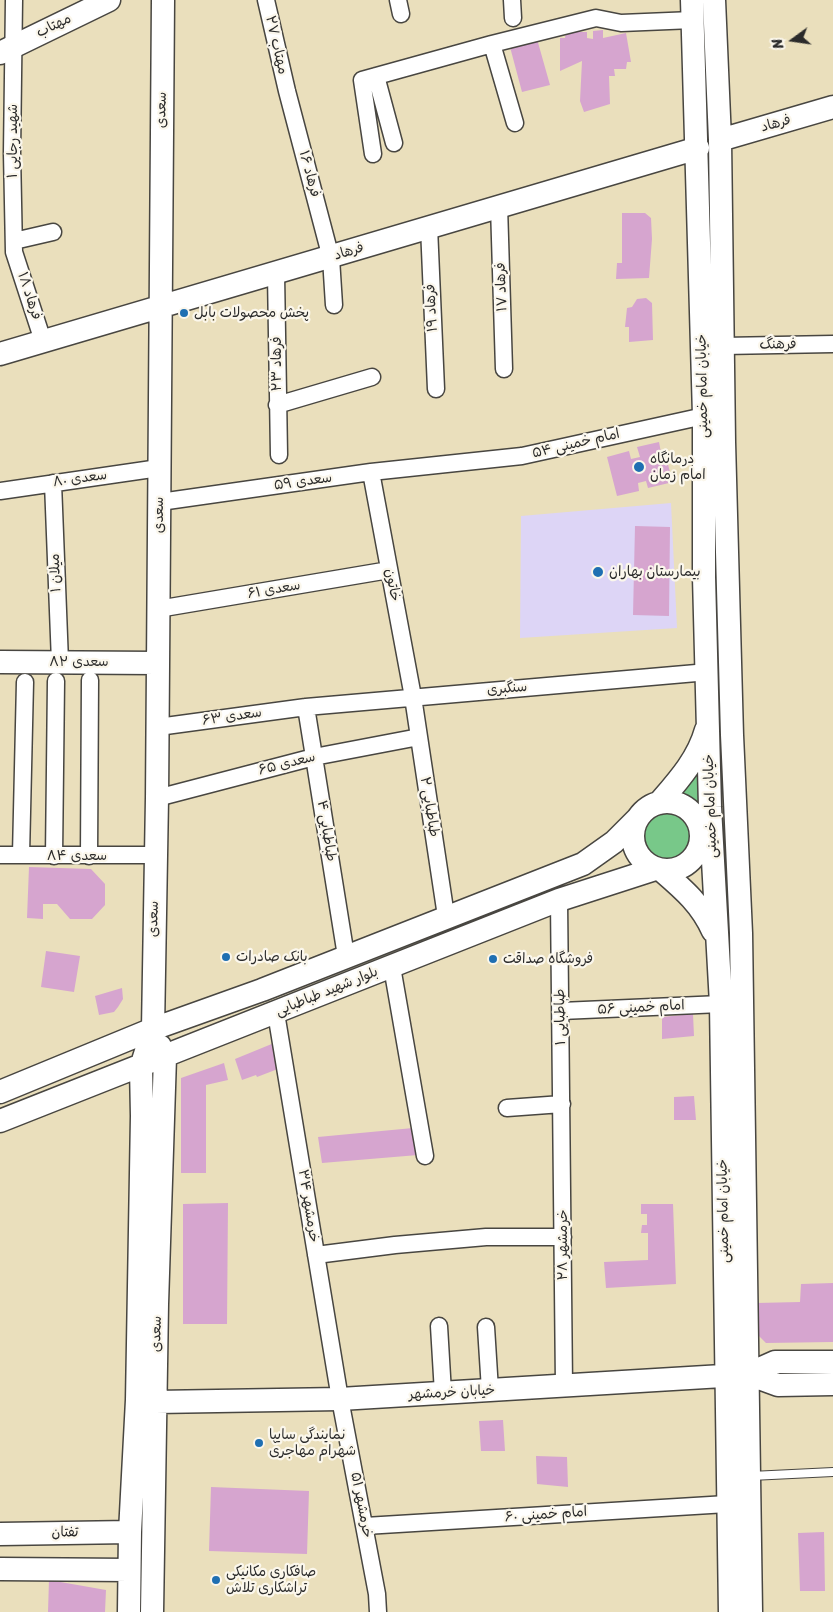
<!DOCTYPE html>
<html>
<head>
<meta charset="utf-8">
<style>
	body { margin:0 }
	#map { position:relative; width:833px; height:1612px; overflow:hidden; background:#eadfbc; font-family:Sriracha,sans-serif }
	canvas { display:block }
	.north { position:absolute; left:768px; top:15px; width:50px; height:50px; -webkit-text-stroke:4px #fbf7ec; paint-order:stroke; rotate:256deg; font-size:14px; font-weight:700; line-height:20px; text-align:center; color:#2b2b2b }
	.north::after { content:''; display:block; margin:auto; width:18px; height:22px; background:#2b2b2b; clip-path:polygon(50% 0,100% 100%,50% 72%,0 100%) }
</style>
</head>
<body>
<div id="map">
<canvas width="833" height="1612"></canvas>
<div class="north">N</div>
</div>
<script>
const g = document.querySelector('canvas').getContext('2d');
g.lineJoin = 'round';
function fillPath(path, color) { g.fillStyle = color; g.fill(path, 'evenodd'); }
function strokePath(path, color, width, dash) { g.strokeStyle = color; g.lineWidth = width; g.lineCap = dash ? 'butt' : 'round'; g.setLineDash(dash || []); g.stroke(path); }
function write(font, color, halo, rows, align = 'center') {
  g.font = font + ' Sriracha,"Playpen Sans Arabic",sans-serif'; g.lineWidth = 4.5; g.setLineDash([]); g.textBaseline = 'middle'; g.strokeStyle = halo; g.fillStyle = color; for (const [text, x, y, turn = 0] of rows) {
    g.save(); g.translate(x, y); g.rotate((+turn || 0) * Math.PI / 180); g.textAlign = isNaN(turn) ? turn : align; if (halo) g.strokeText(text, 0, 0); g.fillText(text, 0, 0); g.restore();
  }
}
const built = new Path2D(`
	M671 503 677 628 520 638 521 516Z`);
const green = new Path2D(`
	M703 758 700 808 691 798 673 793Z
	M643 836a25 25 0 1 1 50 0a25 25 0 1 1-50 0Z`);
const building = new Path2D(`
	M603 30V38L626 33 631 62H627L626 69H614L615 76H609L610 104 584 112 580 101 582 61 560 71V38H565L566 32H587V38L593 39V31Z
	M537 39 550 85 522 92 510 47Z
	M622 213H645L651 218 652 239 649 278 616 279 617 263H622Z
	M646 298 652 303 653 340 629 342V327H625L627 308 632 307 637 299Z
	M659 442 662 458 666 457 671 476H668L669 483 648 488 646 481 638 483 639 491 617 496 607 457 629 451 631 459 640 457 637 447Z
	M635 526 670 527 669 616 633 615Z
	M29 867 91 869 105 884V905L92 919H70L57 904H43V919L27 918Z
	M46 951 80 956 74 992 41 987Z
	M122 988 123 999 118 1007 114 1012 99 1015 95 996Z
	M693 1014 694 1036 662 1039V1017Z
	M279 1041 283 1067 257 1077 256 1075 242 1080 235 1059Z
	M224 1063 228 1080 206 1085V1173H181V1078Z
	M694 1096 696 1120H674V1097Z
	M413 1128 418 1155 322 1163 318 1137Z
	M228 1203 227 1324H183V1204Z
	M641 1204H673L676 1284 606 1288 604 1262 648 1260V1233H641L642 1225H647V1214H641Z
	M833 1283V1342L766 1343 755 1332 756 1303 800 1302 801 1284Z
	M503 1420 505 1451H481L479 1421Z
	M536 1456 567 1457 568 1487 537 1484Z
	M211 1487 309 1491 307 1554 209 1551Z
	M824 1532 825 1591H800L798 1533Z
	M49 1580 106 1590 105 1612H48Z`);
const lane = new Path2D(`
	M751 1476 833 1472`);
const street = new Path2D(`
	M14 0 12 153 14 252 43 341
	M266 0 287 91 331 258 334 305
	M398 0 401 14
	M512 0 513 18
	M376 76 394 143
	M515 123 492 44 596 18 621 23 693 20
	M373 154 362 80 492 44
	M499 206 504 369
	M429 227 436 389
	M14 241 53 232
	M276 274 279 455
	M723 346 833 344
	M277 405 372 377
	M371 472 413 697 446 916
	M53 483 60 662
	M0 491 159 468
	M160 502 371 472 522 456 704 416
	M158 609 389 570
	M306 707 346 956
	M158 727 306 707 708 672
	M157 798 314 757 419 737
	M0 855H155
	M21 855 25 682
	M54 856 56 681
	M89 856 90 680
	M559 900 564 1386
	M392 967 425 1156
	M561 1011 721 1004
	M276 1013 340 1399 377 1594 378 1612
	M507 1108 562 1104
	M316 1255 395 1245 486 1237H563
	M439 1326 443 1393
	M486 1327 490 1390
	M365 1526 727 1504`);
const secondary = new Path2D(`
	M692 0 704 416V577L710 807 721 1004 730 1612
	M714 0 720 140 724 442 732 735 741 933 751 1612
	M0 53 109 0
	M720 140 833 107
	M0 354 698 148
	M0 662 157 663
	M633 836a34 34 0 1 1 68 0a34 34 0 1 1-68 0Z
	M659 803C678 781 698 759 706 730
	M661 870C683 889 701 904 713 931
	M0 1092 153 1029 262 990 583 864 614 842 638 818
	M0 1121 559 900 655 869
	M833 1362H775L748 1374 778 1385 833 1384
	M156 1402 340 1399 739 1375
	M0 1534 130 1532
	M0 1569 129 1570
	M129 1612 130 1532 137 1400 142 1116 141 1067 153 1029 157 798 163 0
	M152 1612 157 1304 165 1057 160 1046`);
const markers = [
	[184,313,5,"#1f6fb2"],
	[639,467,6,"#1f6fb2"],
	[598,572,6,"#1f6fb2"],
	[226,957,5,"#1f6fb2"],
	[493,959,5,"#1f6fb2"],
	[259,1443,5,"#1f6fb2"],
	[216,1580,5,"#1f6fb2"]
];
const streetNames = [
	["مهتاب",54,26,-26],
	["مهتاب ۲۷",276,45,77],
	["سعدی",162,110,-89],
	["فرهاد",776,124,-16],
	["شهید رجایی ۱",13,141,-90],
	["فرهاد ۱۶",309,174,75],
	["فرهاد",349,252,-17],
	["فرهاد ۱۷",502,287,-92],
	["فرهاد ۱۸",29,296,72],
	["فرهاد ۱۹",432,308,-93],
	["فرهنگ",778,345,-1],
	["فرهاد ۲۳",277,364,-90],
	["خیابان امام خمینی",703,386,-91],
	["امام خمینی ۵۴",576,444,-13],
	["سعدی ۸۰",80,479,-8],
	["سعدی ۵۹",303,482,-8],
	["سعدی",159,515,-90],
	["میلان ۱",56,573,-92],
	["خاتون",392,585,79],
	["سعدی ۶۱",274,590,-10],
	["سعدی ۸۲",79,662],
	["سنگبری",507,689,-5],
	["سعدی ۶۳",232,717,-8],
	["سعدی ۶۵",287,764,-14],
	["خیابان امام خمینی",711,806,-92],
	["طباطبایی ۲",429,807,81],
	["طباطبایی ۴",326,831,81],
	["سعدی ۸۴",77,856],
	["سعدی",154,919,-89],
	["بلوار شهید طباطبایی",327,992,-22],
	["امام خمینی ۵۶",641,1008,-3],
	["طباطبایی ۱",561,1017,-91],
	["خرمشهر ۳۴",308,1206,81],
	["خیابان امام خمینی",724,1211,-91],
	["خرمشهر ۲۸",563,1245,-90],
	["سعدی",157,1334,-89],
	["خیابان خرمشهر",452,1393,-3],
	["خرمشهر ۵۱",361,1505,79],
	["امام خمینی ۶۰",546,1515,-4],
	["تفتان",65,1533,-1]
];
const poiNames = [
	["پخش محصولات بابل",194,313],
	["درمانگاه",650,459],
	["امام زمان",650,475],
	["بیمارستان بهاران",609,572],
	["بانک صادرات",236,957],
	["فروشگاه صداقت",503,959],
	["نمایندگی سایپا",269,1435],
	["شهرام مهاجری",269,1451],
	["صافکاری مکانیکی",226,1572],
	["تراشکاری تلاش",226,1588]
];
fillPath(built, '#ddd5f6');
fillPath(green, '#78c889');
fillPath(building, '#d6a5cf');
strokePath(lane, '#484641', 10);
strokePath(street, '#484641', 19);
strokePath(secondary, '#484641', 25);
strokePath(lane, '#fff', 8);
strokePath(street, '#fff', 16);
strokePath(secondary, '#fff', 22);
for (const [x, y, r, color] of markers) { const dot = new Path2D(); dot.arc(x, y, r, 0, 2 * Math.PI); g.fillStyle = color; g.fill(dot); strokePath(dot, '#fbf7ec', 2); }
write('14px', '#2b2b2b', '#fbf7ec', streetNames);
write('14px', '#2b2b2b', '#fbf7ec', poiNames, 'left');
</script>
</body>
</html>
